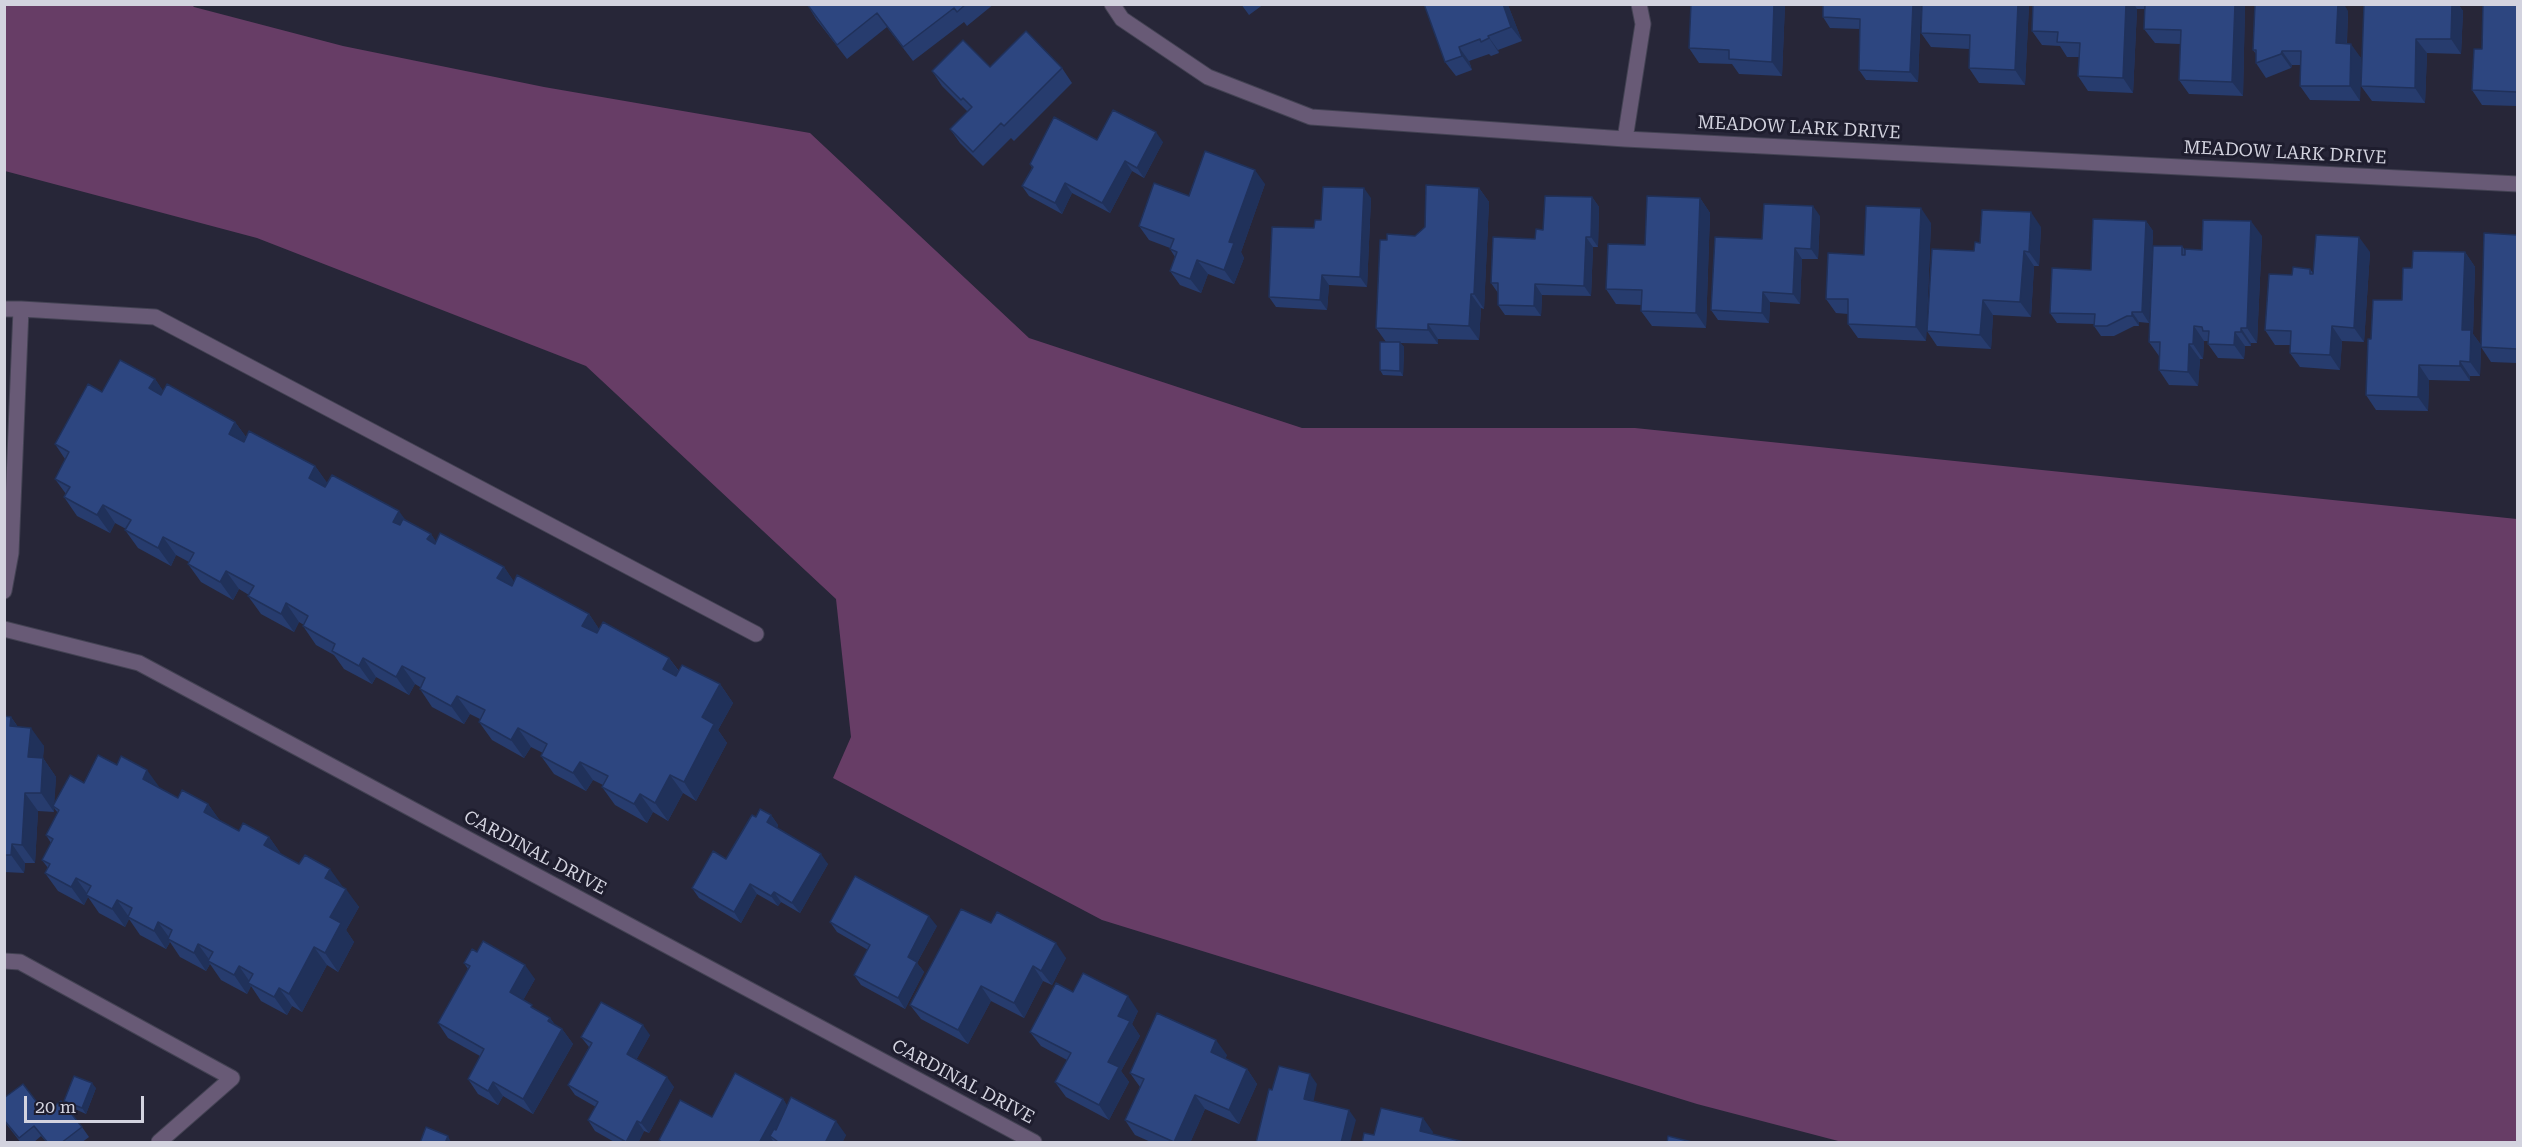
<!DOCTYPE html>
<html>
<head>
<meta charset="utf-8">
<style>
	body { margin:0 }
	#map { position:relative; width:2522px; height:1147px; overflow:hidden; background:#272638; font-family:"Roboto Serif",serif }
	canvas { display:block }
	.frame { position:absolute; inset:0; border:6px solid #d3d3df; pointer-events:none }
	.scale { position:absolute; left:24px; top:1096px; width:120px; height:27px; box-sizing:border-box; border:3px solid #d3d3df; border-top:0; padding-left:8px; font-size:18px; line-height:21px; white-space:nowrap; color:#d3d3df; -webkit-text-stroke:4px #1e1d2e; paint-order:stroke }
</style>
</head>
<body>
<div id="map">
<canvas width="2522" height="1147"></canvas>
<div class="frame"></div>
<div class="scale">20 m</div>
</div>
<script>
const g = document.querySelector('canvas').getContext('2d');
g.lineJoin = 'round';
function fillPath(path, color) { g.fillStyle = color; g.fill(path, 'evenodd'); }
function strokePath(path, color, width, dash) { g.strokeStyle = color; g.lineWidth = width; g.lineCap = dash ? 'butt' : 'round'; g.setLineDash(dash || []); g.stroke(path); }
function write(font, color, halo, rows, align = 'center') {
  g.font = font + ' "Roboto Serif",serif'; g.lineWidth = 6; g.setLineDash([]); g.textBaseline = 'middle'; g.strokeStyle = halo; g.fillStyle = color; for (const [text, x, y, turn = 0] of rows) {
    g.save(); g.translate(x, y); g.rotate((+turn || 0) * Math.PI / 180); g.textAlign = isNaN(turn) ? turn : align; if (halo) g.strokeText(text, 0, 0); g.fillText(text, 0, 0); g.restore();
  }
}
const green = new Path2D(`
	M4 5H192L194 7 343 46 544 87 810 133 1029 338 1302 428H1635L2517 519V1142H1842L1697 1104 1102 920 833 778 851 737 836 599 586 366 257 238 5 171Z`);
const service = new Path2D(`
	M4 309H21L11 553 4 591
	M21 309 155 317 756 634
	M4 961 20 962 232 1078 159 1142`);
const minor = new Path2D(`
	M1112 4 1122 19 1208 77 1311 117 1625 139 2518 184
	M1625 139 1643 24 1639 4`);
const tertiary = new Path2D(`
	M4 629 139 663 1034 1142`);
const wall = new Path2D(`
	M807 4H994L967 26 964 22 913 61 887 27 847 59 816 19Z
	M1241 4H1264L1249 15Z
	M1424 4H1510L1508 5 1522 41 1498 50 1499 53 1491 56 1489 54 1469 61 1472 70 1456 76 1445 62Z
	M1785 4 1782 76 1739 74 1732 64 1699 63 1689 48Z
	M1823 4H1921L1918 82 1866 80 1859 70 1860 29 1830 28 1823 17Z
	M2029 4 2025 85 1979 83 1969 68V49L1931 47 1921 33Z
	M2033 4H2245L2243 96 2189 94 2179 80 2180 44 2155 43 2144 29 2145 9H2137L2133 93 2088 91 2078 76 2079 57H2067L2060 46 2042 45 2032 31Z
	M2364 4H2458L2463 11 2461 54 2427 53 2425 103 2372 101 2361 86Z
	M2517 4V106L2482 105 2472 90 2482 49Z
	M2348 11 2347 43 2361 58 2360 101 2310 100 2300 86V65H2292L2291 68 2266 78 2256 63V54L2253 50Z
	M990 67 1062 68 1072 83 1014 141 1011 138 983 166 960 143 950 129 968 112 942 86 932 71Z
	M1097 140 1163 142 1144 178 1132 171 1110 213 1072 193 1062 214 1029 196 1022 186 1032 168 1030 164Z
	M1265 184 1241 252 1244 258 1234 284 1208 274 1201 293 1180 285 1170 271 1175 257 1170 249V248L1149 240 1139 226 1189 196Z
	M1479 188 1489 202 1484 309 1481 308 1479 340 1438 339V344L1400 343 1404 347 1403 376 1383 375 1380 370 1386 342 1376 328 1387 240 1415 236Z
	M1592 197 1599 207 1598 247H1593L1591 296 1542 295 1541 316 1505 315 1498 305V293L1491 283 1535 239Z
	M1371 198 1367 287 1329 285 1327 310 1276 307 1269 297 1314 228 1321 220Z
	M1700 198 1710 213 1706 328 1652 326 1641 311V305L1616 304 1606 289 1645 245Z
	M1820 216 1818 259H1802L1800 304 1770 302 1769 323 1718 320 1711 310 1762 239Z
	M2146 221 2153 231 2149 323 2139 322V326H2134L2114 336H2101L2094 326V324L2057 323 2050 313 2091 270Z
	M1931 223 1926 341 1858 338 1848 324V314L1836 313 1826 299 1864 255Z
	M2041 227 2039 266H2034L2031 317 1993 315 1991 349 1937 346 1927 331 1980 243Z
	M2517 235V363L2491 362 2481 347Z
	M2262 236 2257 343H2251V346H2245L2244 359 2218 358 2208 344V341H2204L2203 359H2200L2198 386 2169 385 2159 370V356L2149 342 2182 246 2185 250H2202Z
	M2370 252 2364 342 2342 341 2340 370 2300 367 2290 353V345H2275L2265 330 2292 275 2310 269 2313 273Z
	M2465 252 2475 267 2473 334 2481 345 2480 376H2470V381L2429 380 2428 411 2376 410 2366 395 2371 339 2402 300 2412 268Z
	M155 379 163 391 235 422 246 437 315 466 327 483 406 520 431 534 436 542 504 567 514 582 589 614 599 629 669 658 679 671 720 684 733 703 718 730 727 743 696 801 683 793 668 821 653 812 647 823 615 805 602 787 603 785 593 780 586 791 554 774 541 756 543 753 531 747 524 758 492 740 479 722 480 719 470 714 464 724 432 707 420 689V687L415 684 409 695 376 677 372 684 344 669 334 655 316 645 303 626 304 625 299 622 294 632 261 614 248 596 249 595 239 589 233 600 201 582 188 564 189 562 176 555 171 566 138 548 125 530 126 529 115 523 110 533 77 516 64 497 66 494 55 479 65 459 55 444 102 392Z
	M4 716 11 717 18 727 44 746 43 758 56 777 54 803 84 783 160 788 178 798 208 804 220 821 239 831 269 837 281 854 343 887 359 907 346 930 354 942 338 972 327 965 302 1012 292 1006 287 1015 261 1001 251 986 247 994 221 980 210 964 206 971 180 957 170 942 166 949 140 935 129 919 125 927 99 913 88 897 84 905 58 891 45 873 48 868 42 860 51 843 46 835 58 813 54 808V812L38 811 35 863H25L24 873 4 872Z
	M771 815 778 825 777 828 828 864 800 913 781 902 778 906 757 894 741 923 699 898 692 888 726 859 756 817Z
	M830 922 937 926 917 963 924 972 905 1009 861 985 854 975 868 950 837 932Z
	M991 923 1066 958 1052 985 1043 981 1024 1018 991 1001 968 1044 921 1019 910 1005Z
	M464 963 535 979 523 1000 536 1010 550 1018 555 1025 562 1029 573 1044 533 1114 503 1096 498 1105 478 1094 468 1079 480 1056 448 1038 438 1023 468 969Z
	M1073 992 1138 1011 1132 1024 1140 1036 1121 1071 1129 1082 1109 1120 1066 1097 1055 1082 1067 1060 1041 1046 1030 1032Z
	M650 1035 636 1060 674 1087 649 1133 644 1131 638 1143H616L595 1131 588 1120 596 1107 575 1095 568 1085 589 1047 581 1037Z
	M1227 1055 1225 1059 1247 1069 1257 1084 1239 1124 1205 1109 1190 1143H1153L1135 1135 1125 1120 1140 1087 1130 1073Z
	M96 1088 86 1114 68 1106 64 1101Z
	M4 1098 82 1127 89 1137 81 1143H47L41 1136 33 1143H21L4 1121Z
	M783 1099 787 1106 846 1135 842 1143H774L773 1141 772 1143H660L659 1140 712 1117Z`);
const shadedWall = new Path2D(`
	M1503 4 1508 5 1522 41 1511 27Z
	M1774 4H1785L1782 76 1772 62Z
	M1913 4H1921L1918 82 1910 72Z
	M2018 4H2029L2025 85 2015 70Z
	M2126 4H2134L2137 9 2133 93 2123 78Z
	M2235 4H2245L2243 96 2232 82Z
	M2338 4H2344L2348 11 2346 58 2336 43Z
	M2450 4H2458L2463 11 2461 54 2451 39Z
	M1488 36 1498 50 1499 53 1489 38Z
	M2416 39 2427 53 2425 103 2415 88Z
	M2351 44 2361 58 2360 101 2350 86Z
	M1459 47 1469 61 1472 70 1462 56Z
	M2282 51 2292 65 2291 68 2281 54Z
	M1156 132 1163 142 1144 178 1137 168Z
	M1125 161 1132 171 1110 213 1102 203Z
	M1255 170 1265 184 1241 252 1244 258 1234 284 1224 270 1229 242Z
	M1065 183 1072 193 1062 214 1055 203Z
	M1364 188 1371 198 1367 287 1360 277Z
	M1479 188 1489 202 1484 309 1474 294Z
	M1592 197 1599 207 1598 247 1591 237Z
	M1700 198 1710 213 1706 328 1696 313Z
	M1813 206 1820 216 1818 259 1811 249Z
	M1921 208 1931 223 1926 341 1916 327Z
	M2031 212 2041 227 2039 266 2029 252Z
	M2146 221 2153 231 2149 323 2142 312Z
	M2251 221 2262 236 2257 343 2247 328Z
	M1586 237 1593 247 1591 296 1584 286Z
	M2359 237 2370 252 2364 342 2354 328Z
	M1795 248 1802 259 1800 304 1793 294Z
	M2024 251 2034 266 2031 317 2020 302Z
	M2465 252 2475 267 2473 334 2481 345 2480 376 2470 362 2462 330Z
	M1197 260 1208 274 1201 293 1190 279Z
	M1322 275 1329 285 1327 310 1320 300Z
	M1535 284 1542 295 1541 316 1534 306Z
	M1763 292 1770 302 1769 323 1762 313Z
	M1471 294 1481 308 1479 340 1469 326Z
	M1983 300 1993 315 1991 349 1980 335Z
	M2132 312 2139 322V326L2132 316Z
	M1428 324 1438 339V344L1428 330Z
	M2194 326 2204 341 2203 359 2193 344Z
	M2332 326 2342 341 2340 370 2330 355Z
	M2241 328 2251 343V346L2241 332Z
	M2235 332 2245 346 2244 359 2234 345Z
	M1400 342 1404 347 1403 376 1400 371Z
	M2189 344 2200 359 2198 386 2188 372Z
	M2460 361 2470 376V381L2460 366Z
	M2419 365 2429 380 2428 411 2418 397Z
	M155 379 168 398 162 407 149 388Z
	M235 422 248 440 242 452 229 434Z
	M315 466 328 484 322 496 309 478Z
	M103 505 115 523 110 533 97 515Z
	M399 511 412 529 393 522Z
	M431 534 443 552 427 539Z
	M163 537 176 555 171 566 158 548Z
	M504 567 517 586 510 596 497 578Z
	M226 571 239 589 233 600 220 582Z
	M286 603 299 622 294 632 281 614Z
	M589 614 601 632 595 644 582 626Z
	M363 658 376 677 372 684 359 666Z
	M669 658 682 676 676 688 663 669Z
	M402 666 415 684 409 695 396 677Z
	M720 684 733 703 718 730 727 743 696 801 684 782 702 717Z
	M457 696 470 714 464 724 451 706Z
	M11 717 23 735 10 726Z
	M31 728 44 746 41 776 28 757Z
	M518 728 531 747 524 758 511 740Z
	M43 758 56 777 54 812 41 793Z
	M580 762 593 780 586 791 573 773Z
	M147 770 160 788 143 779Z
	M670 775 683 793 668 821 655 803Z
	M25 793 38 811 35 863 22 845Z
	M640 794 653 812 647 823 634 804Z
	M208 804 221 822 204 812Z
	M771 815 778 825 774 833 767 822Z
	M269 837 282 855 264 845Z
	M12 844 25 863 24 873 11 855Z
	M821 854 828 864 800 913 792 903Z
	M330 869 343 887 325 878Z
	M76 878 88 895H86L88 897 84 905 71 887Z
	M750 884 757 894 741 923 734 912Z
	M346 889 359 907 346 930 354 942 338 972 325 953 330 917Z
	M774 892 781 902 778 906 771 896Z
	M117 900 129 917H128L129 919 125 927 112 909Z
	M929 916 937 926 917 963 924 972 905 1009 898 998 908 957Z
	M158 922 171 940 168 939 170 942 166 949 154 931Z
	M1056 943 1066 958 1052 985 1041 971Z
	M198 944 211 962 208 961 210 964 206 971 194 953Z
	M314 947 327 965 302 1012 289 994Z
	M525 965 535 979 520 1006 510 992Z
	M239 966 252 985 248 983 251 986 247 994 234 975Z
	M1033 966 1043 981 1024 1018 1014 1003Z
	M981 986 991 1001 968 1044 958 1030Z
	M279 988 292 1006 287 1015 274 997Z
	M1128 996 1138 1011 1132 1024 1140 1036 1121 1071 1129 1082 1109 1120 1099 1105 1118 1016Z
	M550 1018 561 1033 562 1029 573 1044 533 1114 523 1099 548 1021Z
	M643 1025 650 1035 634 1064 627 1054Z
	M1216 1040 1227 1055 1221 1067 1211 1052Z
	M1247 1069 1257 1084 1239 1124 1229 1110Z
	M1310 1074 1317 1084 1312 1109 1304 1099Z
	M667 1077 674 1087 649 1133 641 1123Z
	M493 1082 503 1096 498 1105 488 1091Z
	M92 1083 96 1088 86 1114 82 1108Z
	M1195 1095 1205 1109 1190 1143H1174Z
	M783 1099 790 1110 774 1139 770 1136 773 1141 772 1143H759Z
	M1349 1110 1356 1120 1350 1143H1341Z
	M1423 1118 1433 1132 1431 1143 1420 1131Z
	M637 1121 644 1131 638 1143H626V1142Z
	M836 1121 846 1135 842 1143H825Z
	M448 1136 451 1142V1143H445Z`);
const building = new Path2D(`
	M807 4H966L957 12 954 8 903 47 877 13 837 45Z
	M1424 4H1503L1511 27 1488 36 1489 38 1481 42 1480 39 1459 47 1462 56 1445 62Z
	M1691 4H1774L1772 62 1729 59V50L1689 48Z
	M1823 4H1913L1910 72 1859 70 1860 19 1823 17Z
	M1922 4H2018L2015 70 1969 68 1970 35 1921 33Z
	M2033 4H2126L2123 78 2078 76 2080 43 2057 42 2058 32 2032 31Z
	M2145 4H2235L2232 82 2179 80 2181 30 2144 29Z
	M2255 4H2338L2336 43 2351 44 2350 86H2300L2301 51H2282L2281 54 2256 63V50H2253Z
	M2364 4H2452L2451 39H2416L2415 88 2361 86Z
	M2483 4H2517V92L2472 90 2474 49H2482Z
	M1026 31 1062 68 1004 126 1001 123 973 152 950 129 972 107 963 98 961 100 932 71 963 40 990 67Z
	M1113 110 1156 132 1137 168 1125 161 1102 203 1065 183 1055 203 1022 186 1033 167 1030 164 1054 117 1097 140Z
	M1205 151 1255 170 1229 242 1234 243 1224 270 1197 260 1190 279 1170 271 1177 252 1170 249 1174 239 1139 226 1154 183 1189 196Z
	M1426 185 1479 188 1474 294H1471L1469 326 1428 324V330L1376 328 1380 240H1387V234L1415 236 1425 227Z
	M1323 187 1364 188 1360 277 1322 275 1320 300 1269 297 1272 227 1314 228 1315 220H1321Z
	M1545 196 1592 197 1591 237H1586L1584 286 1535 284 1534 306 1498 305V283H1491L1493 237 1535 239 1536 229 1543 230Z
	M1647 196 1700 198 1696 313 1641 311 1642 290 1606 289 1608 244 1645 245Z
	M1764 204 1813 206 1811 249 1795 248 1793 294 1763 292 1762 313 1711 310 1715 237 1762 239Z
	M1866 206 1921 208 1916 327 1848 324V299H1826L1828 253 1864 255Z
	M1982 210 2031 212 2029 252 2024 251 2020 302 1983 300 1980 335 1927 331 1932 249 1974 251 1975 242 1980 243Z
	M2093 219 2146 221 2142 312H2132V316H2127L2107 326H2094L2095 314 2050 313 2052 268 2091 270Z
	M2203 220 2251 221 2247 328H2241V332H2235L2234 345 2208 344 2209 331H2203L2202 327 2194 326 2193 344H2189L2188 372 2159 370 2160 342H2149L2153 246H2182V255H2185V249L2202 250Z
	M2484 233 2517 235V349L2481 347Z
	M2316 235 2359 237 2354 328 2332 326 2330 355 2290 353 2291 331 2265 330 2269 274 2292 275 2293 267 2310 269V274H2313Z
	M2413 251 2465 252 2462 330H2471L2470 362 2460 361V366L2419 365 2418 397 2366 395 2368 339H2371L2373 300H2402L2403 268H2412Z
	M1380 342H1400V371L1380 370Z
	M120 360 155 379 149 388 161 395 167 384 235 422 229 434 244 442 249 431 315 466 309 478 325 487 332 475 399 511 393 522 400 525 403 519 431 534 427 539 435 544 440 533 504 567 497 578 512 586 517 575 589 614 582 626 597 633 603 622 669 658 663 669 676 676 682 665 720 684 702 717 714 724 684 782 670 775 655 803 640 794 634 804 602 787 608 776 580 762 573 773 541 756 547 744 518 728 511 740 479 722 485 710 457 696 451 706 420 689 425 678 402 666 396 677 363 658 359 666 332 651 335 644 303 626 308 616 286 603 281 614 248 596 254 586 226 571 220 582 188 564 194 553 163 537 158 548 125 530 131 520 103 505 97 515 64 497 70 487 55 479 69 452 55 444 88 384 102 392Z
	M4 716 11 717 10 726 31 728 28 757 43 758 41 793H25L22 845 12 844 11 855H4Z
	M98 755 117 765 121 756 147 770 143 779 178 798 182 790 208 804 204 812 239 831 243 823 269 837 264 845 299 864 305 855 330 869 325 878 346 889 330 917 341 923 325 953 314 947 289 994 279 988 274 997 248 983 253 974 239 966 234 975 208 961 213 952 198 944 194 953 168 939 172 930 158 922 154 931 128 917 132 908 117 900 112 909 86 895 91 886 76 878 71 887 45 873 50 864 42 860 53 839 46 835 59 810 53 806 70 775 84 783Z
	M760 809 771 815 767 822 821 854 792 903 774 892 771 896 750 884 734 912 692 888 713 851 726 859 752 815 756 817Z
	M855 876 929 916 908 957 917 962 898 998 854 975 870 945 830 922Z
	M961 909 991 923 997 912 1056 943 1041 971 1033 966 1014 1003 981 986 958 1030 910 1005Z
	M483 941 525 965 510 992 532 1005 531 1007 550 1018 548 1021 562 1029 523 1099 493 1082 488 1091 468 1079 484 1049 438 1023 470 966 464 963 472 949 477 952Z
	M1083 973 1128 996 1118 1016 1130 1021 1108 1062 1119 1067 1099 1105 1055 1082 1071 1053 1030 1032 1056 983 1073 992Z
	M601 1002 643 1025 627 1054 667 1077 641 1123 637 1121 626 1142 588 1120 598 1102 568 1085 592 1043 581 1037Z
	M1157 1013 1216 1040 1211 1052 1247 1069 1229 1110 1195 1095 1174 1142 1125 1120 1144 1079 1130 1073Z
	M1279 1066 1310 1074 1304 1099 1349 1110 1341 1143H1256L1269 1089 1272 1090Z
	M735 1073 783 1099 759 1143H663L659 1140 680 1100 712 1117Z
	M74 1076 92 1083 82 1108 64 1101Z
	M23 1084 45 1113 61 1101 82 1127 61 1143H48L34 1126 19 1138 4 1120V1098Z
	M791 1097 836 1121 825 1143H776L777 1141 770 1136 774 1129 776 1130Z
	M1381 1108 1423 1118 1420 1131 1464 1142 1463 1143H1362L1364 1133 1374 1135Z
	M426 1127 448 1136 445 1143H420Z
	M1668 1136 1692 1142V1143H1667Z`);
const streetNames = [
	["MEADOW LARK DRIVE",1799,128,3],
	["MEADOW LARK DRIVE",2285,153,3],
	["CARDINAL DRIVE",535,853,28],
	["CARDINAL DRIVE",963,1082,28]
];
fillPath(green, '#673d66');
strokePath(service, '#434253', 17);
strokePath(minor, '#434253', 17);
strokePath(tertiary, '#434253', 17);
strokePath(service, '#685a76', 15);
strokePath(minor, '#685a76', 15);
strokePath(tertiary, '#685a76', 15);
fillPath(wall, '#273c6e');
fillPath(shadedWall, '#20315a');
fillPath(building, '#2d4680');
strokePath(building, '#20315a', 1.5);
write('18px', '#d3d3df', '#1e1d2e', streetNames);
</script>
</body>
</html>
